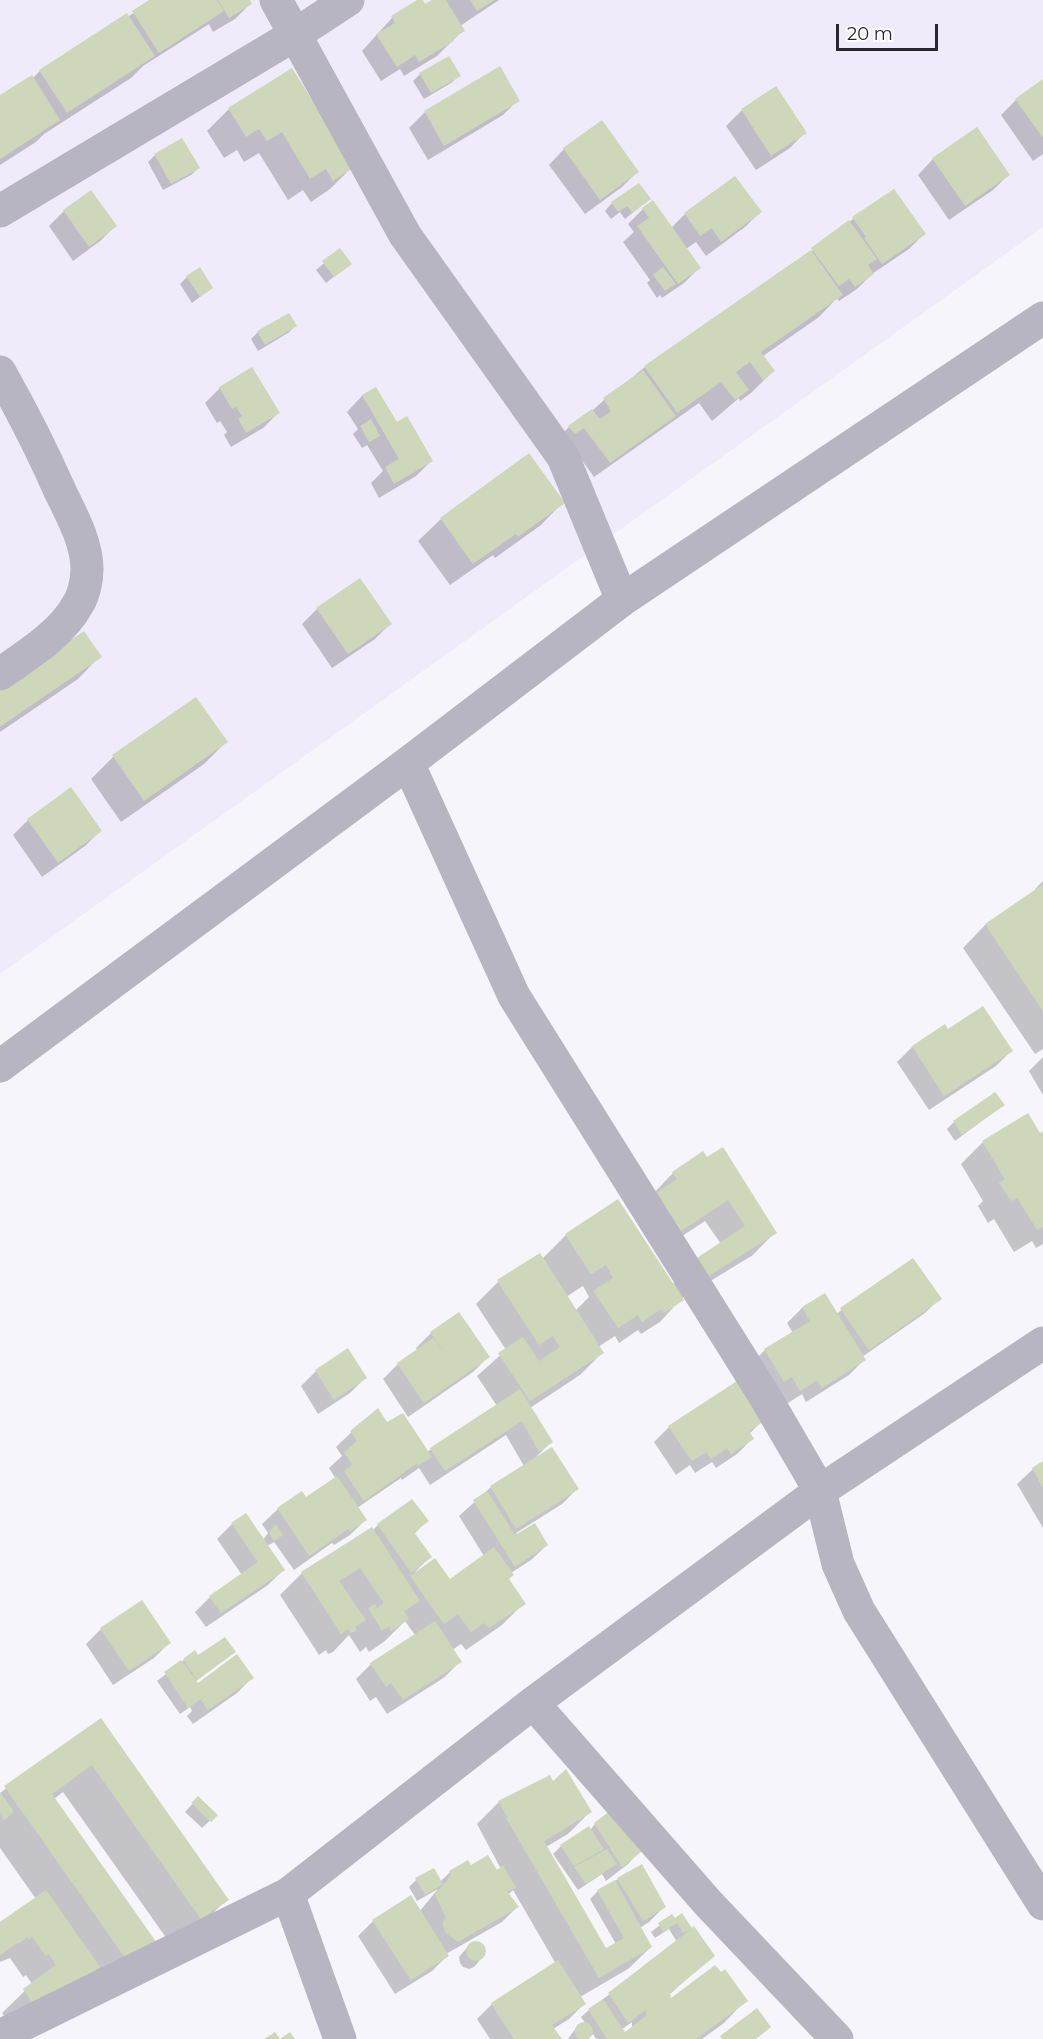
<!DOCTYPE html>
<html>
<head>
<meta charset="utf-8">
<style>
	body { margin:0 }
	#map { position:relative; width:1043px; height:2039px; overflow:hidden; background:#f6f5fb; font-family:Montserrat,sans-serif }
	canvas { display:block }
	.scale { position:absolute; left:836px; top:24px; width:102px; height:27px; box-sizing:border-box; border:3px solid #2a2733; border-top:0; padding-left:8px; font-size:18px; line-height:21px; white-space:nowrap; color:#2a2733; -webkit-text-stroke:4px #fff; paint-order:stroke }
</style>
</head>
<body>
<div id="map">
<canvas width="1043" height="2039"></canvas>
<div class="scale">20 m</div>
</div>
<script>
const g = document.querySelector('canvas').getContext('2d');
g.lineJoin = 'round';
function fillPath(path, color) { g.fillStyle = color; g.fill(path, 'evenodd'); }
function strokePath(path, color, width, dash) { g.strokeStyle = color; g.lineWidth = width; g.lineCap = dash ? 'butt' : 'round'; g.setLineDash(dash || []); g.stroke(path); }
const built = new Path2D(`
	M0 0H1043V227L0 974Z`);
const shadow = new Path2D(`
	M152 0H248L250 4 235 19 213 32 209 24 143 66 131 78 44 134 36 142 0 165V97L32 79 40 71 128 17Z
	M420 0 425 6 435 0H499L460 26 463 30 437 56 404 76 400 69 381 81 362 51 392 18Z
	M500 69 518 100 503 115 428 160 409 128 424 113Z
	M292 70 352 167 330 189 311 202 303 190 288 200 259 153 244 162 237 150 224 158 207 131 229 109Z
	M420 74 459 76 451 83 424 99 413 81Z
	M1043 81V154L1033 161 1001 115 1016 100Z
	M776 88 805 132 790 148 756 170 726 126 741 111Z
	M601 122 637 172 622 187 585 214 549 165 564 149Z
	M155 155 198 168 191 175 163 190 148 162Z
	M933 159 1008 175 993 190 949 220 918 175Z
	M90 192 115 226 100 241 73 261 49 226 64 211Z
	M649 199 625 219 620 212 611 219 605 211 612 203Z
	M643 209 671 228 685 214 760 212 745 227 706 256 696 242 686 249 699 268 684 283 662 298 660 295 657 298 647 283 650 280 623 242 634 232 628 224Z
	M853 219 924 234 909 249 872 274 857 289 839 301 837 298 819 317 763 356 773 371 751 393 740 401 739 398 712 421 699 403 594 477 569 442H554L569 427 592 411 604 400 645 367 804 257Z
	M340 250 350 264 326 283 316 270Z
	M187 277 211 288 192 303 180 284Z
	M295 326 288 333 258 351 251 339 258 332Z
	M220 388 278 413 263 428 231 447 224 435 227 432 220 421 217 423 205 403Z
	M375 389 396 424 431 461 416 476 379 498 371 483 383 471 367 445 362 448 353 434 358 429 347 412 362 396Z
	M529 456 563 502 541 525 495 558 493 555 450 585 418 541 441 519Z
	M317 609 390 624 375 639 332 668 302 624Z
	M100 656 78 679 0 732V690Z
	M196 699 226 742 204 764 121 822 91 779 113 757Z
	M28 820 100 831 85 846 42 877 13 835Z
	M1043 881V1049L1035 1054 963 948 985 925 1037 891 1035 889Z
	M944 1026 947 1032 1011 1051 996 1066 929 1110 897 1062 912 1047Z
	M1043 1057V1095L1029 1071Z
	M1003 1105 955 1141 947 1129 954 1122Z
	M1043 1132V1244L1036 1248 1032 1241 1014 1252 994 1219 988 1223 978 1206 983 1201 961 1164 983 1142 1039 1135Z
	M703 1153 775 1232 753 1255 681 1299 660 1322 641 1334 638 1330 619 1343 615 1336 598 1347 602 1353 580 1375 530 1408 551 1442 537 1456 577 1489 562 1504 516 1533 517 1535 547 1545 531 1560 511 1573 508 1580 524 1603 502 1625 466 1650 461 1644 452 1650 460 1661 445 1677 387 1714 376 1697 370 1701 356 1679 371 1664 415 1635 405 1621 385 1641 369 1652 366 1647 360 1652 349 1635 333 1652 328 1654 326 1650 319 1655 280 1595 302 1573 372 1531 378 1525 427 1521 414 1534 430 1557 415 1572 450 1581 484 1556 459 1516 491 1487 524 1466 506 1435 430 1485 419 1468 402 1480 401 1478 357 1508 365 1520 350 1535 334 1545 332 1543 294 1570 274 1542 267 1546 283 1570 268 1585 206 1627 195 1612 210 1597 242 1575 217 1539 232 1524 263 1540 268 1533 262 1524 278 1509 301 1493 306 1500 336 1479 329 1468 342 1456 336 1447 363 1421 387 1424 427 1452 497 1406 477 1376 506 1350 476 1304 498 1282 542 1259 566 1235 617 1201 672 1285 695 1261 721 1244 705 1221 658 1252 651 1196 673 1173ZM583 1286 589 1297 575 1311 566 1297Z
	M913 1260 940 1298 925 1313 862 1357 864 1360 849 1375 806 1402 802 1394 785 1405 750 1365 765 1350 793 1333 787 1323 802 1308 824 1295 836 1314Z
	M431 1333 488 1357 473 1372 408 1417 383 1379 398 1364 418 1351 416 1348Z
	M347 1351 365 1378 350 1393 318 1414 301 1386 316 1371Z
	M762 1421 749 1434 752 1439 737 1454 716 1468 712 1462 695 1473 690 1465 676 1475 654 1442 669 1427Z
	M1043 1463V1528L1017 1484 1033 1469Z
	M101 1629 169 1643 154 1658 113 1685 86 1644Z
	M234 1652 195 1682 198 1685 252 1678 237 1693 193 1724 187 1716 192 1711 190 1707 180 1714 157 1681 184 1660Z
	M100 1720 227 1899 198 1928 172 1946 63 1792 54 1799 157 1946 15 2032 2 2013 32 1984 26 1975 23 1977 10 1958 0 1962V1924L36 1899 0 1848V1793Z
	M553 1783 590 1812 568 1834 546 1847 606 1950 616 1944 590 1899 598 1891 618 1879 664 1907 649 1922 640 1928 651 1947 628 1969 580 1997 584 2004 569 2019 553 2029 560 2039H490L477 2019 492 2004 556 1964 513 1890 508 1895 517 1907 502 1922 446 1954 447 1956 432 1971 395 1994 358 1936 373 1921 419 1912 438 1889 417 1901 409 1887 416 1880 440 1882 450 1872 471 1867 496 1872 501 1869 477 1824 499 1802Z
	M198 1798 216 1815 202 1828 185 1812Z
	M595 1824 643 1848 628 1864 606 1881 602 1874 578 1890 553 1854 561 1846 588 1828 590 1830Z
	M672 1916 674 1920 681 1916 713 1955 669 1995 671 2000H746L724 2023 702 2039H596L593 2034 588 2039H568L576 2028 586 2024 581 2017 589 2010 677 1942 669 1929 655 1938 651 1932ZM632 2022V2029L624 2034 621 2030Z
	M476 1942 482 1944 485 1948V1954L474 1967 469 1969 463 1967 460 1963 459 1957 470 1944Z`);
const building = new Path2D(`
	M149 0H217L224 11 159 53 132 11Z
	M218 0H250L252 4 229 18Z
	M417 0H423L425 4 432 0H446L465 31 452 39 454 41 419 62 415 55 397 67 376 34 395 23 391 16Z
	M470 0H495L477 11Z
	M127 13 155 56 67 113 39 70Z
	M449 56 461 76 431 93 419 73Z
	M500 66 520 101 444 146 424 111Z
	M292 68 354 167 333 181 326 169 310 179 282 132 267 141 259 129 246 137 228 108Z
	M32 75 60 120 0 159V95Z
	M1043 79V138L1015 99Z
	M776 86 807 133 771 156 741 109Z
	M602 120 639 172 600 200 563 148Z
	M977 127 1010 175 965 206 932 158Z
	M182 138 200 168 171 184 154 154Z
	M735 176 762 212 721 242 712 228 700 236 684 213Z
	M639 183 651 199 632 213 628 206 618 212 611 202Z
	M894 189 926 234 882 264 864 238 866 237 852 217Z
	M91 190 117 226 89 247 63 210Z
	M653 200 701 268 678 284 637 226 649 218 642 208Z
	M849 220 877 259 868 265 874 274 855 287 849 279 839 286 811 248Z
	M340 248 352 264 334 277 322 261Z
	M811 250 843 295 761 352 775 371 763 380 750 362 736 372 749 390 735 400 721 382 677 413 644 366Z
	M200 267 213 288 200 297 186 276Z
	M663 267 676 284 665 291 653 275Z
	M289 313 297 326 265 345 257 331Z
	M252 367 280 413 246 433 238 419 242 416 236 407 232 409 219 387Z
	M643 370 676 416 610 463 584 428 575 434 568 426 592 409 600 419 611 411 603 398Z
	M376 387 397 422 407 416 433 461 394 484 385 467 399 459 362 395Z
	M371 419 380 436 369 442 360 426Z
	M529 453 565 503 518 537 516 534 473 564 440 518Z
	M360 578 392 624 348 654 316 608Z
	M84 631 102 657 0 727V688Z
	M196 697 228 742 144 801 112 755Z
	M71 787 102 831 58 863 27 819Z
	M1042 885 1043 888V1011L985 924Z
	M983 1006 1013 1051 944 1096 912 1046 945 1024 948 1029Z
	M995 1092 1005 1105 962 1135 953 1121Z
	M1028 1113 1040 1133 1043 1131V1227L1037 1230 1017 1198 1011 1201 999 1183 1005 1179 982 1141Z
	M723 1147 777 1233 705 1278 694 1260 745 1226 728 1200 681 1231 656 1193 677 1179 672 1172 703 1151 707 1157Z
	M618 1199 684 1300 664 1313 661 1309 642 1322 638 1315 618 1328 593 1291 613 1278 606 1265 591 1274 565 1234Z
	M540 1253 604 1353 530 1401 498 1353 523 1337 539 1361 560 1347 553 1336 539 1345 497 1280Z
	M913 1258 942 1299 869 1350 840 1308Z
	M825 1293 866 1360 822 1388 817 1380 800 1391 792 1377 784 1382 764 1349 810 1321 802 1307Z
	M459 1312 490 1357 424 1403 397 1363 433 1338 446 1355 430 1332Z
	M348 1348 367 1378 334 1400 315 1370Z
	M737 1381 763 1422 749 1431 754 1439 731 1454 727 1448 711 1459 706 1452 692 1461 668 1426Z
	M520 1389 553 1442 539 1452 522 1421 445 1471 430 1448Z
	M378 1408 387 1422 403 1413 432 1457 418 1466 416 1464 364 1501 344 1471 352 1465 344 1452 357 1441 350 1431Z
	M552 1447 579 1489 516 1529 490 1486Z
	M1043 1461V1488L1032 1468Z
	M337 1476 367 1520 350 1531 348 1529 309 1556 277 1508 302 1491 306 1497Z
	M487 1491 515 1535 535 1523 548 1545 515 1567 473 1500Z
	M412 1499 429 1521 414 1532 432 1557 411 1573 377 1524Z
	M246 1513 285 1570 221 1613 209 1596 258 1562 231 1523Z
	M276 1524 283 1535 274 1541 269 1532Z
	M372 1527 420 1601 404 1611 409 1619 391 1631 389 1626 382 1631 368 1608 375 1604 377 1608 384 1603 360 1568 339 1581 366 1620 355 1627 357 1630 351 1633 348 1629 341 1634 301 1572Z
	M494 1547 514 1575 509 1579 526 1604 489 1628 484 1623 471 1632 458 1614 444 1624 410 1576 435 1558 450 1579Z
	M142 1600 171 1643 129 1671 100 1628Z
	M435 1621 462 1662 403 1700 391 1683 386 1687 370 1663Z
	M225 1637 236 1652 197 1680 183 1659 195 1650 198 1655Z
	M237 1654 254 1678 208 1710 201 1700 207 1695 188 1708 164 1672 181 1660 198 1683Z
	M101 1718 229 1900 201 1919 92 1765 52 1794 159 1946 131 1966 4 1786Z
	M566 1769 592 1812 544 1841 606 1948 624 1938 597 1890 615 1880 652 1947 599 1978 506 1818 508 1817 498 1801 550 1775 553 1781Z
	M0 1792 14 1812 4 1820 0 1814Z
	M198 1796 218 1815 211 1822 191 1803Z
	M618 1805 645 1849 622 1867 594 1823Z
	M589 1826 604 1849 574 1866 560 1845Z
	M607 1849 617 1864 586 1884 574 1867Z
	M488 1855 497 1870 503 1865 516 1888 507 1891 519 1907 458 1942 446 1933 443 1925V1921L446 1918 435 1894 446 1882 451 1874 449 1871 468 1860 471 1865Z
	M642 1864 666 1907 643 1921 617 1878Z
	M434 1868 443 1884 425 1895 415 1878Z
	M46 1890 100 1967 38 2011 23 1989 56 1965 49 1954 46 1956 32 1937 29 1940 28 1937 18 1944 17 1943 0 1955V1922Z
	M411 1895 449 1956 411 1980 372 1920Z
	M682 1913 692 1928 694 1926 715 1956 670 1993 671 1998 715 1965 721 1972 725 1969 748 2001 696 2039H607L588 2009 603 1999 625 2032 646 2016V2010L628 2023 608 1993 691 1929 683 1933 677 1923 663 1932 658 1923 672 1914 675 1918Z
	M466 1951a10 10 0 1 1 20 0a10 10 0 1 1-20 0Z
	M558 1960 586 2004 552 2025 562 2039H514L491 2003Z
	M757 2008 771 2027 756 2039H722L720 2036Z
	M575 2031a9 9 0 1 1 18 0a9 9 0 1 1-18 0Z
	M275 2032 280 2039 290 2032 295 2039H264Z`);
const minor = new Path2D(`
	M276 0 405 235 563 457 622 600
	M0 211 296 34 348 0
	M0 372C22 411 42 450 60 491 71 514 87 542 87 569 87 579 84 595 78 604 62 634 27 655 0 674
	M408 763 514 996 764 1395 820 1491 838 1564 859 1611 1043 1904
	M0 1066 408 763 622 600 1043 318
	M533 1703 708 1903 837 2039
	M288 1894 340 2039
	M0 2036 288 1894 533 1703 820 1491 1043 1343`);
fillPath(built, '#efebfa');
fillPath(shadow, '#0003');
fillPath(building, '#ced7b9');
strokePath(minor, '#b8b5c2', 33);
</script>
</body>
</html>
